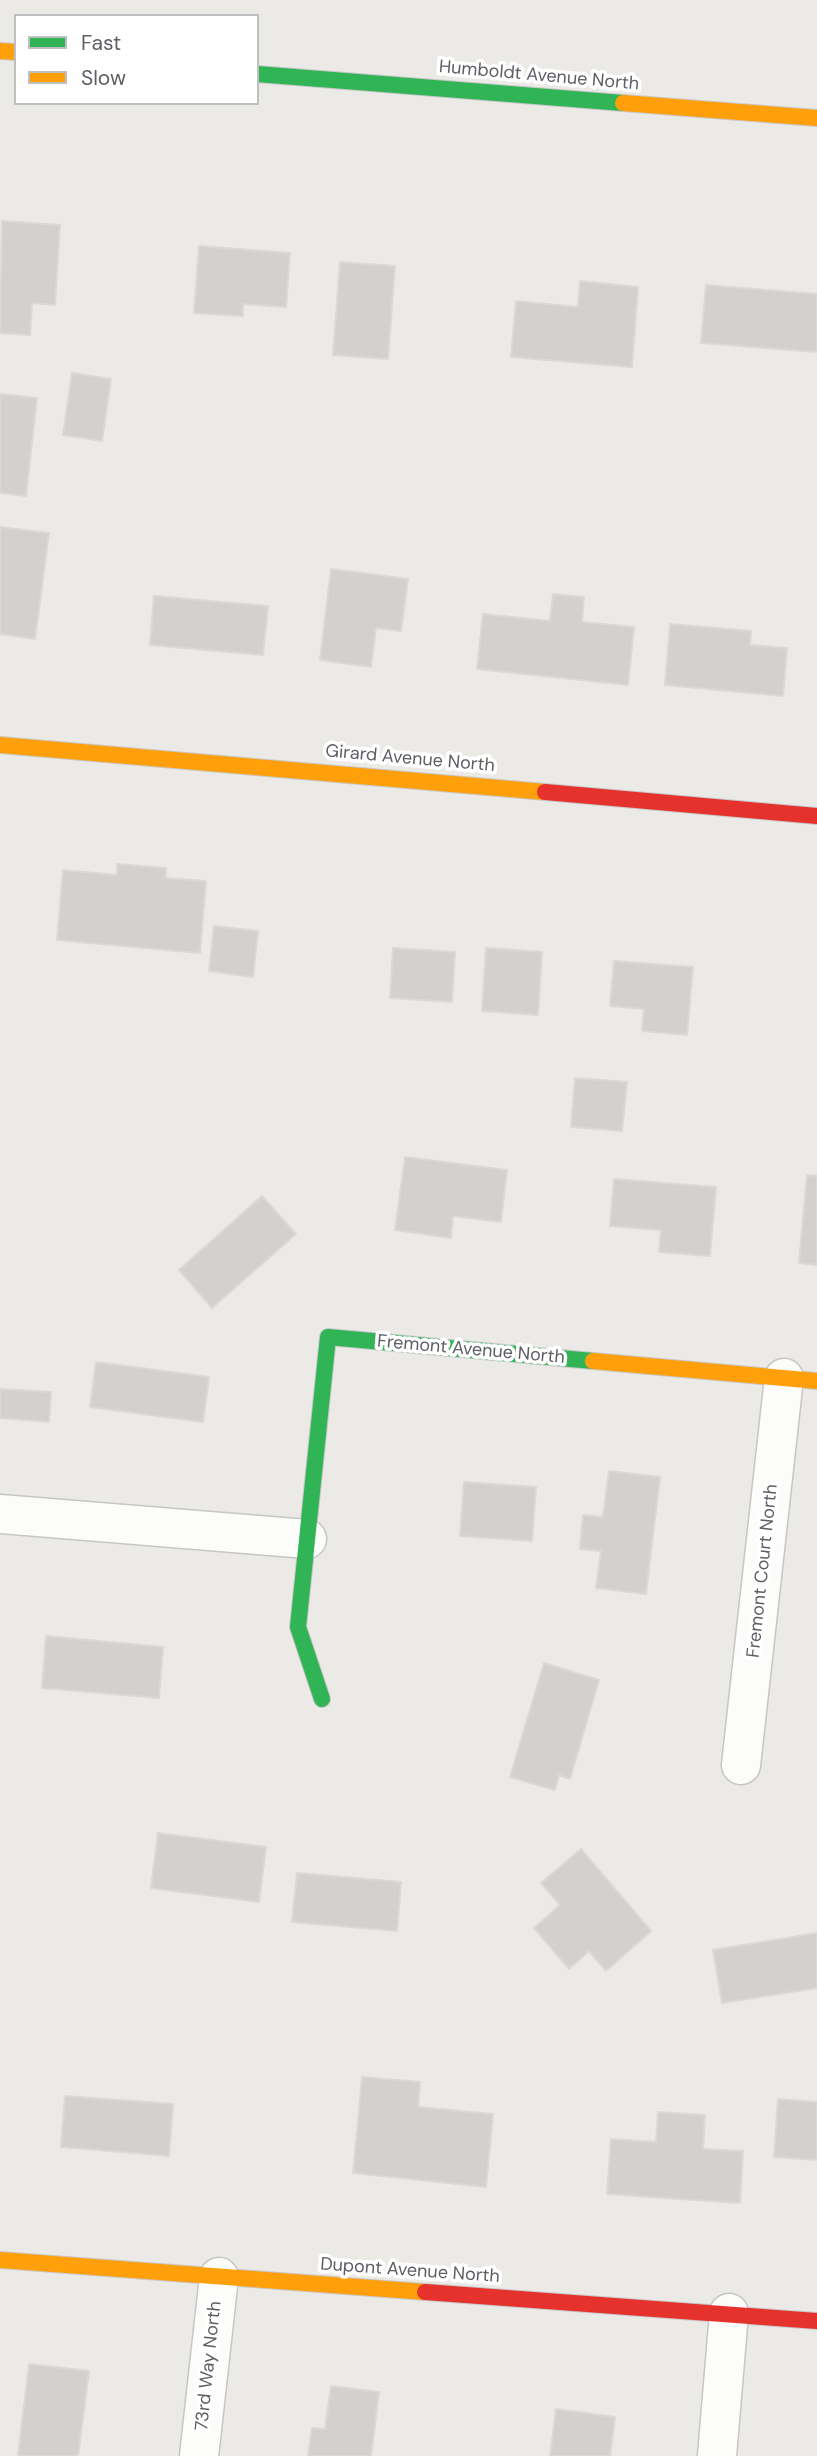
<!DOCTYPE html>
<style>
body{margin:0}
#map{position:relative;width:817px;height:2456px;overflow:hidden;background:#ebeae7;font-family:"DM Sans",sans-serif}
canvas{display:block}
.legend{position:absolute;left:14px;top:14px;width:245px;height:91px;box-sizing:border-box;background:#fff;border:2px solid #bebfc1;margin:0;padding:9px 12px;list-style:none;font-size:21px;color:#5c5f63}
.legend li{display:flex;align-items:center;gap:14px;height:35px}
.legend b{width:35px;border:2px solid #bebfc1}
</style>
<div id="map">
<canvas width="817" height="2456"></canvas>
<ul class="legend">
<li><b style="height:9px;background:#30b455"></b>Fast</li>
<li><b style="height:9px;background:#ff9f0a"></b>Slow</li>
</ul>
</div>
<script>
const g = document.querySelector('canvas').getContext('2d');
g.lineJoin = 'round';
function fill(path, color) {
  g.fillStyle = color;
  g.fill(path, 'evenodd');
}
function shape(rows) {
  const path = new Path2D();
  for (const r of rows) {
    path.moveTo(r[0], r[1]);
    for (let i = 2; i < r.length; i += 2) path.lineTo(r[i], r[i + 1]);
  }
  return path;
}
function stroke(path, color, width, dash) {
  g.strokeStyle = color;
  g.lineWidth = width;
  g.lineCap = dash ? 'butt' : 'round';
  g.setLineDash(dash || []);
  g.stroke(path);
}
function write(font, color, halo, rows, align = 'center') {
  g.font = font + ' "DM Sans",sans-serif';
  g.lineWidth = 7;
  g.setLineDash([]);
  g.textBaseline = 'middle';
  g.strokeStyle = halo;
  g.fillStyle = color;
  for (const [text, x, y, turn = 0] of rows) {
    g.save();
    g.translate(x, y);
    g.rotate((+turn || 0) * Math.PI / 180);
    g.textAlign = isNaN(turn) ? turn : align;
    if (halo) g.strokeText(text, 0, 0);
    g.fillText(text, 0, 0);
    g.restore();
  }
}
const building = shape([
 [2,221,60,225,55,305,32,303,30,335,0,333,2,221],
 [199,246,290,253,286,307,243,304,243,316,194,313,199,246],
 [340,262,395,266,388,359,333,355,340,262],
 [580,281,638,287,632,367,511,357,516,301,578,307,580,281],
 [706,285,817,294,817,352,701,343,706,285],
 [72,373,111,379,102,441,63,435,72,373],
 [0,394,37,398,26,496,0,493,0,394],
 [0,527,49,533,35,639,0,634,0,527],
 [331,569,408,579,401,631,376,628,371,667,320,660,331,569],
 [553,594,584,597,582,622,634,627,628,685,477,669,483,614,550,621,553,594],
 [154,596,268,606,263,655,150,645,154,596],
 [670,624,751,631,750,645,787,648,783,696,665,685,670,624],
 [117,864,166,868,166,878,206,881,200,953,57,940,63,870,117,875,117,864],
 [214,926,258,931,253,977,209,971,214,926],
 [393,948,455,952,452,1002,390,998,393,948],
 [486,948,542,952,538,1015,482,1011,486,948],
 [614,961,693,967,687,1035,642,1031,644,1009,610,1006,614,961],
 [575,1078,627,1082,622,1131,571,1127,575,1078],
 [405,1157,507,1170,501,1222,453,1216,451,1238,395,1230,405,1157],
 [807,1175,817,1176,817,1265,799,1263,807,1175],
 [614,1179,716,1187,710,1256,659,1252,661,1230,610,1226,614,1179],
 [262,1196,296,1234,212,1308,179,1270,262,1196],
 [96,1362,209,1377,203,1422,90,1407,96,1362],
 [0,1389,51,1392,49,1422,0,1418,0,1389],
 [609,1471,660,1477,646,1594,596,1588,601,1551,580,1549,583,1515,603,1517,609,1471],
 [464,1482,536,1487,532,1541,460,1536,464,1482],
 [46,1636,163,1647,159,1698,42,1688,46,1636],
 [544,1663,599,1680,570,1779,559,1775,555,1790,510,1777,544,1663],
 [158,1833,266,1847,259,1902,151,1888,158,1833],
 [581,1849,651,1931,606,1971,589,1951,569,1969,534,1928,560,1905,541,1883,581,1849],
 [297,1873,401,1882,397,1931,292,1922,297,1873],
 [817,1933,817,1988,722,2003,713,1950,817,1933],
 [362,2077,420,2082,418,2107,493,2114,486,2187,353,2173,362,2077],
 [65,2096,173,2104,169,2156,61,2147,65,2096],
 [778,2099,817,2102,817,2160,774,2157,778,2099],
 [658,2112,705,2115,703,2149,743,2151,740,2203,607,2194,611,2139,656,2142,658,2112],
 [29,2364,89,2371,78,2456,18,2456,29,2364],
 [331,2386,379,2392,371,2456,308,2456,312,2428,325,2429,331,2386],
 [556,2409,615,2417,610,2456,550,2456,556,2409]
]);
const street = shape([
 [0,1514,307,1539],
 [741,1765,784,1378],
 [199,2456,219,2277],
 [717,2456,729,2313]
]);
const fast = shape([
 [257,74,623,103],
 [322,1699,298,1627,328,1337,593,1361]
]);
const slow = shape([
 [0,51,16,52],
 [623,103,817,118],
 [0,745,545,792],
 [593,1361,817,1381],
 [0,2260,425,2292]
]);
const jam = shape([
 [545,792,817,816],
 [425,2292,817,2321]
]);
const streetNames = [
 ["Humboldt Avenue North",539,76,5],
 ["Girard Avenue North",410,759,5],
 ["Fremont Avenue North",471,1350,5],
 ["Fremont Court North",763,1571,-84],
 ["Dupont Avenue North",410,2271,4],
 ["73rd Way North",209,2366,-84]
];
fill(building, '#d2d1cf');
stroke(building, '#dad9d6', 2);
stroke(street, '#c6c6c6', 41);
stroke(fast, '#c8c8c8', 18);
stroke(slow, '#c8c8c8', 18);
stroke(jam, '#c8c8c8', 18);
stroke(street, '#fcfcfb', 38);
stroke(fast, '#30b455', 16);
stroke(slow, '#ff9f0a', 16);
stroke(jam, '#e5322d', 16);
write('18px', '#5c5f63', '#fff', streetNames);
</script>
